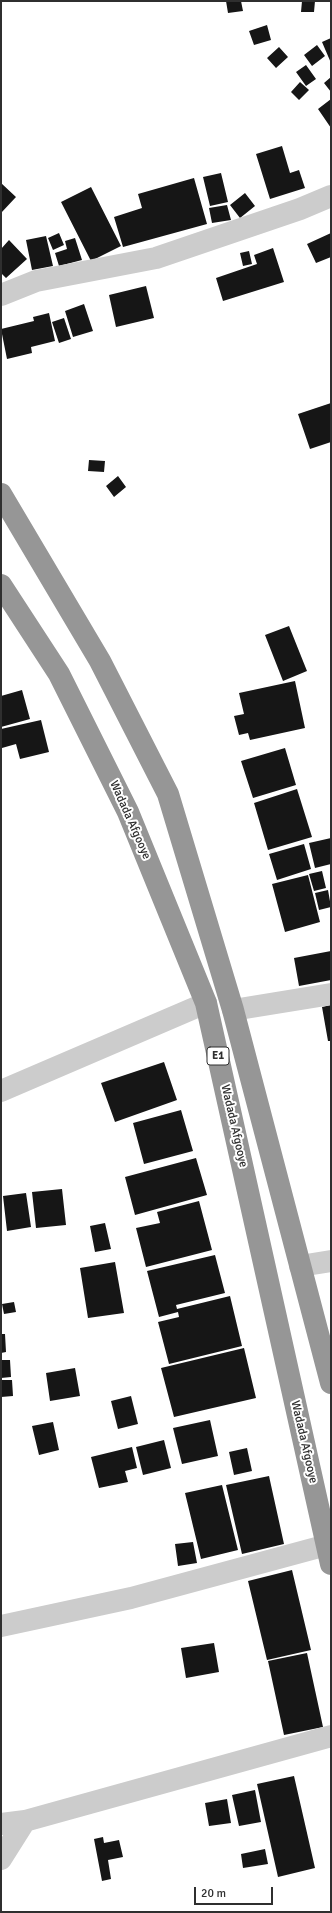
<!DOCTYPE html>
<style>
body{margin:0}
#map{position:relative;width:332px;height:1913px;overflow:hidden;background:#fff;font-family:Signika,sans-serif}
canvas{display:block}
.frame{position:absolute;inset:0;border:2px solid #2f2f2f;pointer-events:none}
.scale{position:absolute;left:194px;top:1887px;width:79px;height:18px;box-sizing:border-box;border:2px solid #2f2f2f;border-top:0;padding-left:5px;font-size:12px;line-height:14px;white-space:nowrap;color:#2f2f2f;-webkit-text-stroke:3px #fff;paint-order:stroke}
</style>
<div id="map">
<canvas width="332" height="1913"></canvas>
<div class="frame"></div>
<div class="scale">20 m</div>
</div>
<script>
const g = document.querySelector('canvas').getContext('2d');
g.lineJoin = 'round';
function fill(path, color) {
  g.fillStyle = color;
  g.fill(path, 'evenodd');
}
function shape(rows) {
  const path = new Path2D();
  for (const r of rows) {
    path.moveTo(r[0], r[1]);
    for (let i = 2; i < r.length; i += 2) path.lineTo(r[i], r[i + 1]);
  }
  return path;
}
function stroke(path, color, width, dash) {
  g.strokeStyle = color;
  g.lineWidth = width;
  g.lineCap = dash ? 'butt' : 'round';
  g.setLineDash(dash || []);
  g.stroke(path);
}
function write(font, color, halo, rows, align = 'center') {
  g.font = font + ' Signika,sans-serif';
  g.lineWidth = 4;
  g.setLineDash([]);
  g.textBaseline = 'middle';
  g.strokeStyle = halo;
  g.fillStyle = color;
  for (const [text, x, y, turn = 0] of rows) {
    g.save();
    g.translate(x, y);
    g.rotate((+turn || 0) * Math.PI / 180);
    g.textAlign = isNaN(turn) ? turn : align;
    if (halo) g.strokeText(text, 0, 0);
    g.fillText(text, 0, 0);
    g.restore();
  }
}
const building = shape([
 [226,1,241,1,243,11,228,13],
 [302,1,315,1,314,12,301,12],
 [267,25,271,40,254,45,249,31],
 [331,38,331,63,322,42],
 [317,45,325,56,312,66,304,55],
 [279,47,288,57,276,68,267,58],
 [306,65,316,79,306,86,296,72],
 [331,77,331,92,324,83],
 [300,82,309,90,299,100,291,92],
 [331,99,331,128,318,109],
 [282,146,290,173,299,170,305,188,270,199,256,154],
 [221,173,228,202,210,206,203,177],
 [194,178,207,224,123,247,114,217,142,208,138,194],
 [1,183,16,197,1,213],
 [91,187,121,246,91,261,61,202],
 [245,193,255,206,240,218,230,205],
 [227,205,231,220,212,223,209,208],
 [59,233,64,245,53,250,48,238],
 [331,233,331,257,316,263,307,244],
 [46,236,53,266,32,270,26,240],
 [75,238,82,260,59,266,55,253,67,249,65,241],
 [9,240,27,259,6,278,1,273,1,249],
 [273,248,284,282,223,301,216,278,257,264,254,255],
 [249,251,252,264,243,266,240,253],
 [146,286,154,318,116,327,109,295],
 [84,304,93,331,73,337,65,311],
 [49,313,55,341,31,347,32,353,7,359,1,329,34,321,33,317],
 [64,318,71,339,59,343,52,322],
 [331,403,331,442,310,449,298,414],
 [89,460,105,461,104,472,88,471],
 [118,476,126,487,114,497,106,486],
 [289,626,307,671,283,681,265,635],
 [295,681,305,728,250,740,248,733,239,735,234,716,244,714,239,693],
 [22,690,30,719,1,727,1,696],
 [41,720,49,752,20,759,16,744,2,748,1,729],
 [285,748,296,785,253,798,241,761],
 [297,789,312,837,268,850,254,803],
 [331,838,331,864,315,868,309,843],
 [304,844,311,869,277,880,269,854],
 [322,871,326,888,314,891,309,874],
 [308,875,320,922,285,932,272,884],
 [328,890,331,907,319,910,315,893],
 [331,951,331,980,299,986,294,958],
 [331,1005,331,1041,328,1041,322,1007],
 [164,1062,177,1100,115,1122,101,1083],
 [181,1110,193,1151,144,1164,133,1123],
 [196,1158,207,1195,135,1215,125,1177],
 [62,1189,66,1225,36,1228,32,1192],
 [26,1193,31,1227,7,1231,3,1196],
 [199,1201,212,1250,146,1267,136,1228,160,1223,157,1212],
 [105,1223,111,1249,95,1252,90,1226],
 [215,1255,225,1293,176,1305,177,1309,230,1296,242,1346,169,1364,158,1322,179,1317,178,1312,159,1317,147,1271],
 [115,1262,124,1313,88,1318,80,1268],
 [14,1302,16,1312,4,1314,2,1304],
 [1,1334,5,1334,6,1352,1,1353],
 [244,1348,256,1398,174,1417,161,1368],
 [1,1360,10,1360,11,1377,1,1378],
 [75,1368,80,1396,50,1401,46,1373],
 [1,1380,12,1380,13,1396,1,1397],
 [131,1396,138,1424,118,1429,111,1401],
 [210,1420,218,1456,182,1464,173,1428],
 [53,1422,59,1450,39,1455,32,1426],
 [164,1440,171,1468,143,1475,136,1447],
 [132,1447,137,1468,125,1471,128,1482,99,1488,91,1457],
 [247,1448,252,1471,234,1475,229,1452],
 [269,1476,284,1544,242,1554,226,1485],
 [222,1485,238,1550,201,1559,185,1493],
 [193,1542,197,1563,178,1566,175,1544],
 [292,1570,311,1650,267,1660,248,1581],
 [214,1643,219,1672,186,1678,181,1648],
 [307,1653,323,1727,284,1735,268,1661],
 [294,1776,315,1868,278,1877,257,1784],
 [255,1790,261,1822,239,1826,232,1795],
 [227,1799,231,1823,209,1826,205,1803],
 [103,1837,104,1843,119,1840,123,1857,108,1860,111,1879,102,1881,94,1839],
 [265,1849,268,1864,243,1868,241,1854]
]);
const street = shape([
 [1,295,36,281,156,258,300,209,331,196],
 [233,1010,331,994],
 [1,1091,206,1003],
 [300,1266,331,1261],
 [1,1626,131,1598,327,1545],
 [1,1824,25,1821,331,1736],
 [1,1859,25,1821]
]);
const highway = shape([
 [1,494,100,661,168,794,233,1010,331,1383],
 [1,585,59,674,128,812,206,1003,331,1564]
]);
const shields = [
 [218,1056,22]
];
const shieldNames = [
 ["E1",218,1056]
];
const streetNames = [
 ["Wadada Afgooye",130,820,66],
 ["Wadada Afgooye",234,1126,77],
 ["Wadada Afgooye",304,1442,77]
];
fill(building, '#161616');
stroke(street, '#ccc', 22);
stroke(highway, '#969696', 22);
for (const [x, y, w] of shields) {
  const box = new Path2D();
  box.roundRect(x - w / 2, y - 9, w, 18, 3);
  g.fillStyle = '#fff';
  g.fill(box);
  stroke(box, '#2f2f2f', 1);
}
write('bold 11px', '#2f2f2f', null, shieldNames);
write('12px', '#2f2f2f', '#fff', streetNames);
</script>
